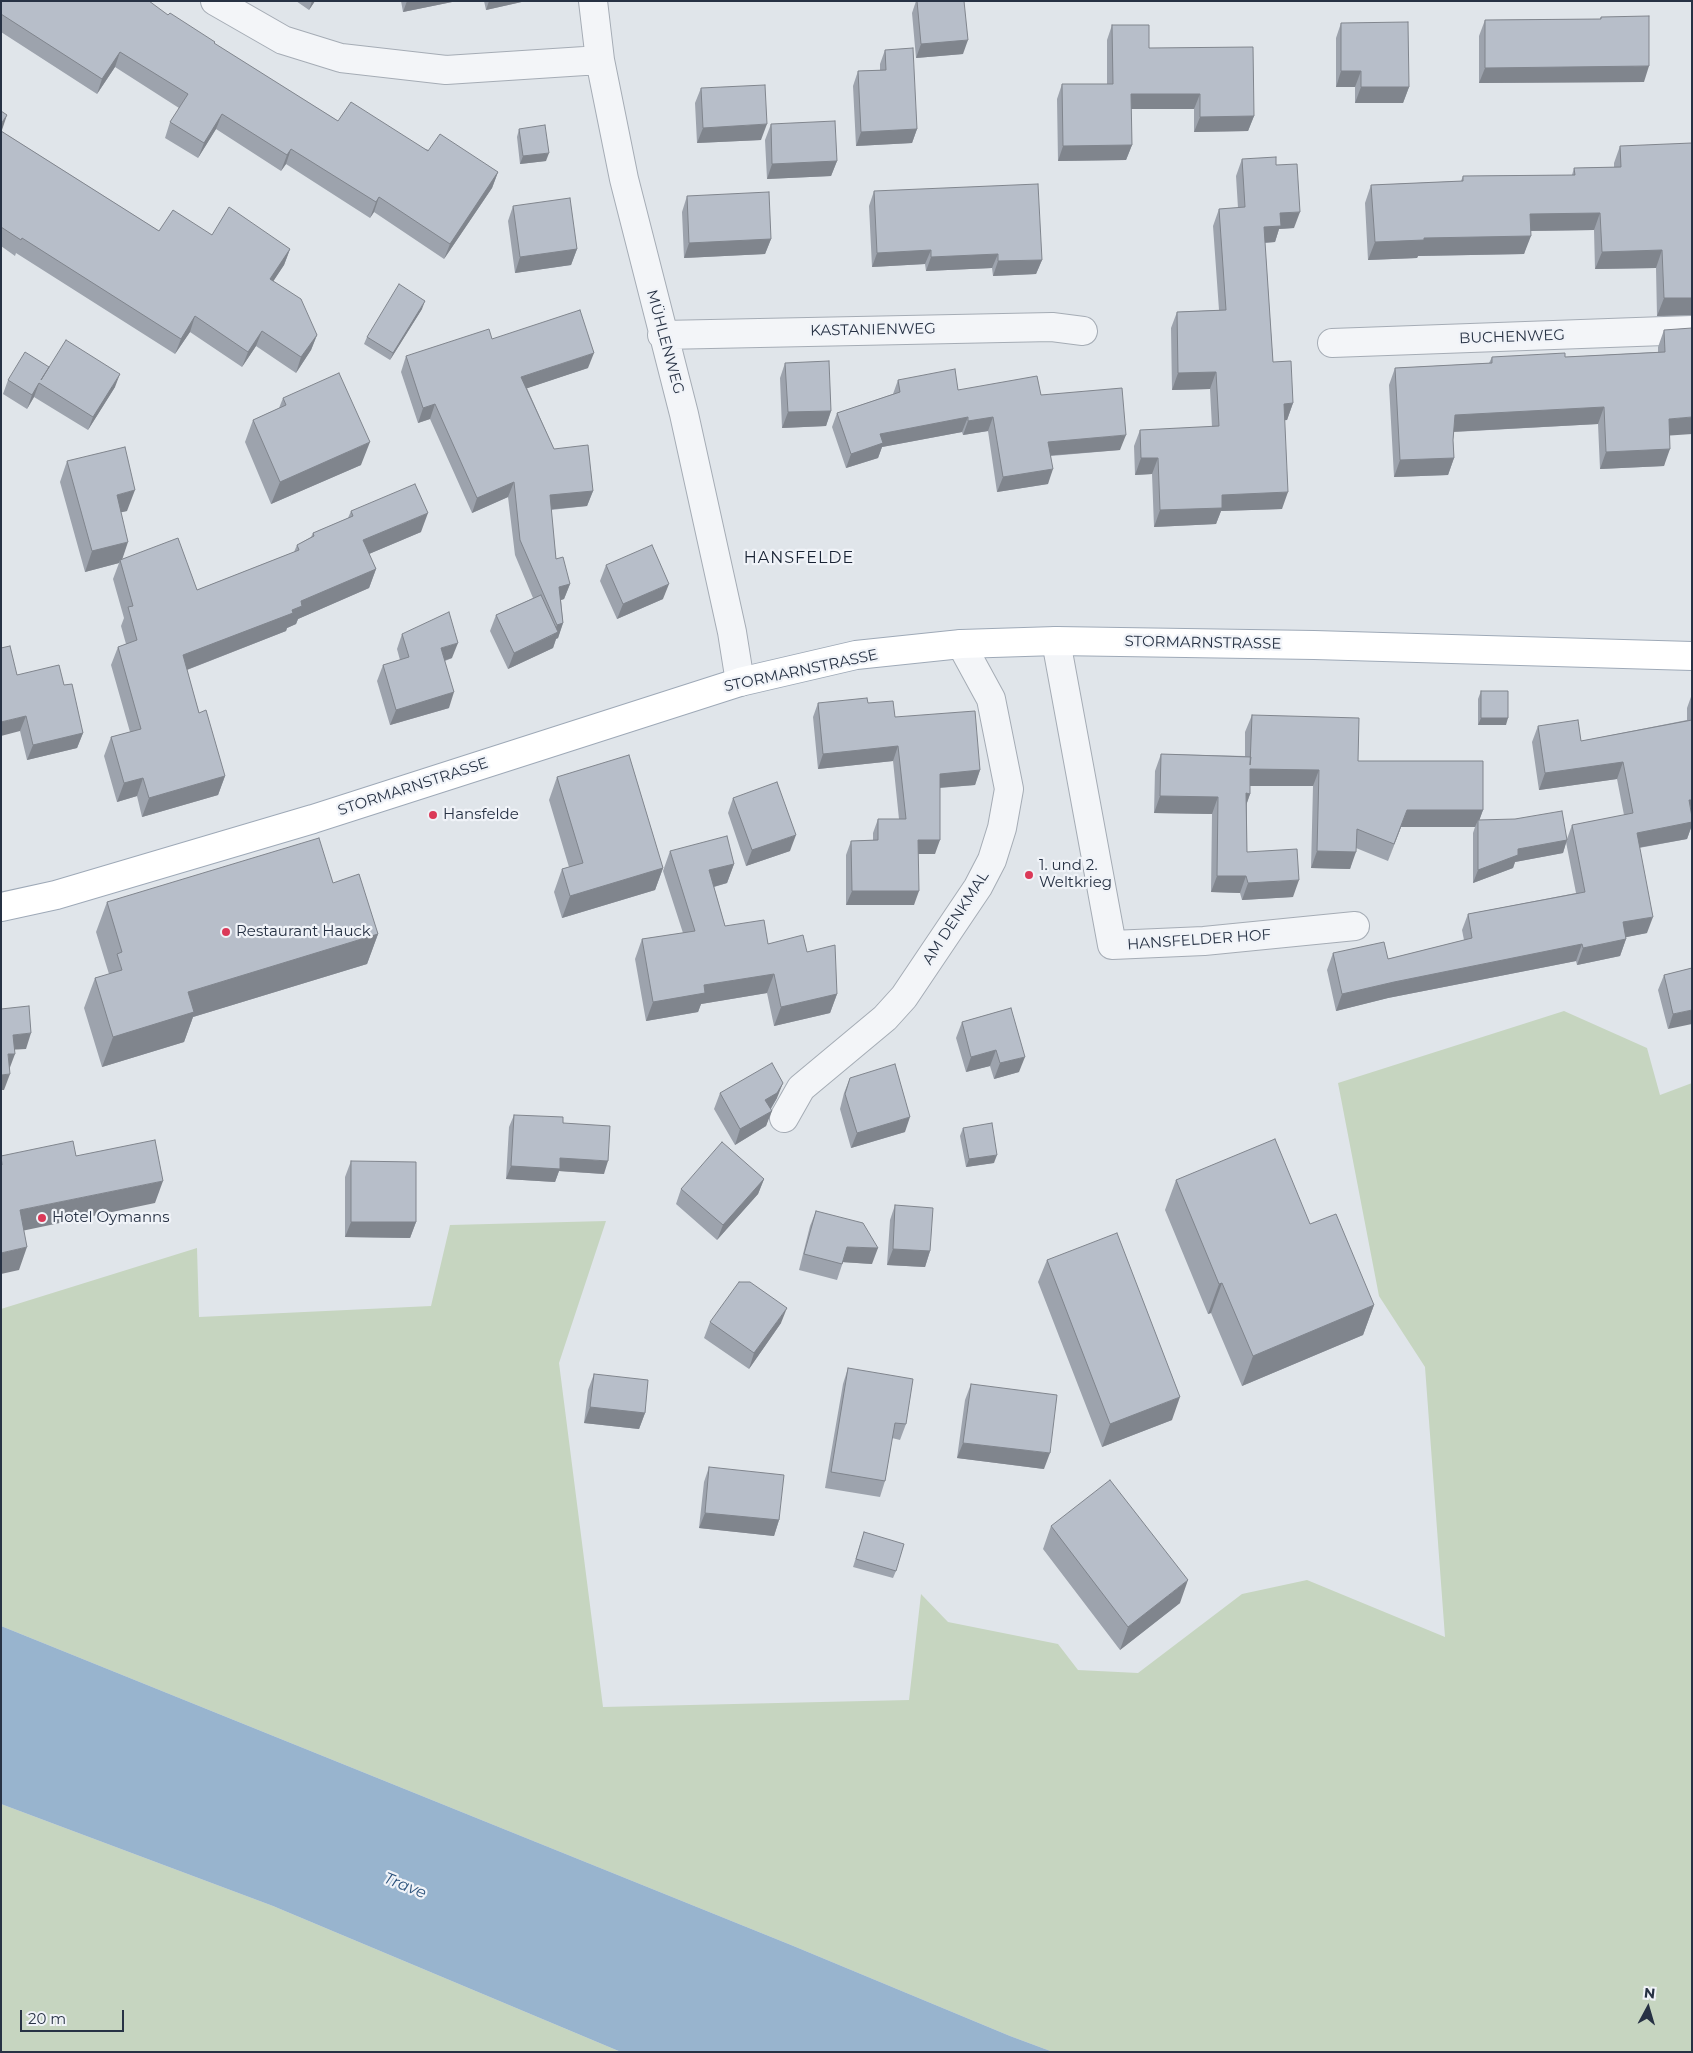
<!DOCTYPE html>
<meta charset="utf-8">
<style>
body{margin:0}
#map{position:relative;width:1693px;height:2053px;overflow:hidden;background:#e0e5ea;font-family:Montserrat,sans-serif}
canvas{display:block}
.frame{position:absolute;inset:0;border:2px solid #273244;pointer-events:none}
.north{position:absolute;left:1623px;top:1983px;width:50px;height:50px;-webkit-text-stroke:4px #f0f3f8;paint-order:stroke;rotate:6deg;font-size:14px;font-weight:700;line-height:20px;text-align:center;color:#273244}
.north::after{content:'';display:block;margin:auto;width:18px;height:22px;background:#273244;clip-path:polygon(50% 0,100% 100%,50% 72%,0 100%)}
.scale{position:absolute;left:20px;top:2010px;width:104px;height:22px;box-sizing:border-box;border:2px solid #273244;border-top:0;padding-left:6px;font-size:15px;line-height:18px;white-space:nowrap;color:#273244;-webkit-text-stroke:4px #f0f3f8;paint-order:stroke}
</style>
<div id="map">
<canvas width="1693" height="2053"></canvas>
<div class="frame"></div>
<div class="north">N</div>
<div class="scale">20 m</div>
</div>
<script>
const g = document.querySelector('canvas').getContext('2d');
g.lineJoin = 'round';
function fill(path, color) {
  g.fillStyle = color;
  g.fill(path, 'evenodd');
}
function shape(rows) {
  const path = new Path2D();
  for (const r of rows) {
    path.moveTo(r[0], r[1]);
    for (let i = 2; i < r.length; i += 2) path.lineTo(r[i], r[i + 1]);
  }
  return path;
}
function stroke(path, color, width, dash) {
  g.strokeStyle = color;
  g.lineWidth = width;
  g.lineCap = dash ? 'butt' : 'round';
  g.setLineDash(dash || []);
  g.stroke(path);
}
function write(font, color, halo, rows, align = 'center') {
  g.font = font + ' Montserrat,sans-serif';
  g.lineWidth = 4.5;
  g.setLineDash([]);
  g.textBaseline = 'middle';
  g.strokeStyle = halo;
  g.fillStyle = color;
  for (const [text, x, y, turn = 0] of rows) {
    g.save();
    g.translate(x, y);
    g.rotate((+turn || 0) * Math.PI / 180);
    g.textAlign = isNaN(turn) ? turn : align;
    if (halo) g.strokeText(text, 0, 0);
    g.fillText(text, 0, 0);
    g.restore();
  }
}
const green = shape([
 [1564,1011,1647,1048,1660,1095,1692,1083,1692,2052,1053,2052,1010,2036,791,1945,1,1626,1,1309,197,1248,199,1317,431,1306,450,1225,606,1221,559,1363,603,1707,909,1700,921,1594,948,1622,1058,1644,1078,1670,1138,1673,1242,1594,1307,1580,1445,1637,1425,1367,1379,1296,1338,1083],
 [1,1804,273,1906,621,2052,1,2052]
]);
const water = shape([
 [1,1626,791,1945,1010,2036,1053,2052,621,2052,273,1906,1,1804]
]);
const street = shape([
 [215,1,283,40,341,58,446,70,600,60],
 [593,1,600,60,624,179,684,414,732,632,740,682],
 [662,335,1052,327,1083,331],
 [1332,343,1692,330],
 [1056,641,1112,945,1204,941,1355,926],
 [784,1118,801,1088,885,1018,904,997,978,887,992,860,1002,828,1009,789,991,699,961,644]
]);
const primary = shape([
 [1,907,56,895,313,819,740,682,856,655,961,644,1056,641,1314,645,1692,656]
]);
const wall = shape([
 [1,1,168,15,338,121,498,172,492,188,444,259,374,212,370,218,286,164,281,171,216,129,198,158,165,138,170,122,179,108,115,67,97,94,1,32],
 [296,1,315,1,309,10],
 [401,1,457,1,403,12],
 [484,1,526,1,486,10],
 [916,1,964,1,963,54,916,58,912,13],
 [1601,17,1644,82,1479,83,1479,36,1485,20,1600,19],
 [1341,23,1409,87,1403,103,1355,103,1355,87,1336,87,1336,38],
 [1112,25,1254,116,1248,131,1194,132,1194,109,1131,109,1132,145,1126,160,1058,161,1057,99,1062,84,1107,84,1107,40],
 [885,50,917,129,912,143,856,146,853,86,858,71,880,70,880,64],
 [701,88,761,140,697,143,695,103],
 [1,111,1,131,159,231,212,235,290,249,284,265,273,281,317,335,311,350,296,373,256,346,242,367,190,332,175,354,16,253,15,256,1,246],
 [771,124,837,161,831,176,767,179,765,140],
 [519,129,546,161,520,164,517,137],
 [1620,146,1692,315,1657,316,1656,268,1595,269,1594,230,1531,231,1524,254,1418,256,1417,258,1368,260,1365,203,1371,185,1461,181,1463,176,1572,175,1574,168,1614,167,1614,163],
 [1242,159,1276,165,1294,228,1279,229,1275,242,1265,243,1273,362,1293,403,1287,420,1284,420,1282,509,1221,511,1216,524,1154,527,1152,474,1135,475,1134,446,1140,430,1212,427,1210,389,1172,390,1171,328,1177,312,1219,310,1213,226,1219,209,1238,208,1236,176],
 [874,191,1042,260,1036,274,993,276,992,268,926,271,925,264,872,267,869,206],
 [687,196,771,239,765,254,684,258,682,212],
 [513,206,577,249,571,265,515,273,508,221],
 [422,309,390,360,364,344,367,337],
 [1664,330,1670,435,1664,466,1600,469,1598,424,1454,432,1453,440,1454,458,1448,475,1394,477,1389,385,1395,368,1489,363,1492,357,1565,357,1658,352,1658,347],
 [406,356,588,368,527,388,554,449,593,491,587,506,551,510,556,559,570,584,564,599,561,600,563,623,558,638,556,639,553,648,508,669,490,631,496,615,533,598,515,555,508,497,472,513,430,419,418,423,401,372],
 [785,363,831,411,826,426,782,428,780,378],
 [49,367,115,387,88,430,34,397,27,409,3,394,8,380],
 [898,380,958,390,1041,395,1120,450,1051,456,1048,484,997,492,988,431,963,435,962,432,882,447,878,458,846,468,832,427,837,413,893,394],
 [283,398,361,465,271,504,245,442,253,420,279,408],
 [67,461,127,511,121,512,122,559,197,590,294,552,297,545,311,537,313,533,348,518,351,511,421,532,369,554,376,569,369,588,298,619,296,624,287,628,286,631,187,670,199,713,225,776,218,795,142,817,137,796,117,802,104,756,111,737,130,732,111,665,118,647,126,644,121,626,124,618,113,579,119,563,85,572,60,482],
 [606,565,663,599,617,619,600,581],
 [402,634,452,658,445,661,449,708,390,725,377,681,383,665,400,660,397,649],
 [17,675,64,685,83,733,77,748,27,760,20,731],
 [1481,691,1506,725,1478,725,1478,699],
 [1692,694,1692,825,1687,839,1639,848,1647,933,1626,937,1626,939,1620,956,1577,965,1576,961,1388,998,1336,1011,1327,970,1333,953,1388,959,1464,940,1462,930,1468,914,1576,893,1566,842,1563,853,1515,862,1513,868,1473,883,1473,833,1475,827,1401,827,1388,861,1356,848,1350,869,1311,868,1313,786,1250,786,1250,794,1247,803,1247,852,1293,897,1242,900,1240,893,1211,892,1212,814,1154,813,1155,771,1161,754,1245,756,1245,732,1252,715,1358,761,1483,810,1479,820,1567,839,1572,825,1624,815,1617,779,1539,790,1532,742,1538,726,1581,741,1687,720,1687,708],
 [818,703,868,703,895,717,980,770,975,785,940,788,935,854,918,854,914,905,846,905,846,855,851,841,873,840,873,833,878,819,899,819,893,761,818,769,813,717],
 [557,777,663,868,655,890,562,918,554,892,562,869,569,867,549,800],
 [733,798,790,851,746,866,728,813],
 [670,851,734,864,727,883,714,887,725,926,768,944,807,952,837,994,830,1013,774,1026,767,993,701,1004,698,1012,646,1021,635,959,642,939,683,933,663,871],
 [333,883,378,934,367,964,193,1017,184,1042,102,1067,84,1008,95,978,109,974,96,932,107,902],
 [1692,968,1668,1029,1658,990,1664,975],
 [1011,1008,1019,1072,994,1079,990,1066,966,1072,956,1038,962,1022],
 [850,1078,905,1132,851,1148,840,1109,844,1093],
 [720,1093,777,1098,771,1109,766,1126,735,1145,714,1109],
 [514,1115,563,1123,604,1174,559,1171,555,1182,506,1179,509,1127],
 [963,1128,994,1163,966,1167,960,1136],
 [351,1161,416,1222,410,1238,345,1237,345,1177],
 [764,1179,758,1194,717,1240,676,1204,681,1189],
 [1176,1180,1374,1305,1363,1335,1242,1386,1211,1313,1208,1314,1165,1210],
 [895,1205,930,1251,925,1267,887,1265,890,1220],
 [816,1211,872,1264,843,1262,837,1280,799,1270,810,1226],
 [1047,1260,1172,1420,1102,1447,1038,1282],
 [710,1322,781,1323,749,1369,704,1338],
 [848,1368,906,1424,900,1440,892,1438,885,1481,880,1497,825,1488,843,1384],
 [594,1374,645,1413,639,1429,584,1423,588,1390],
 [971,1384,1044,1469,957,1458,965,1400],
 [709,1467,779,1520,774,1536,699,1528,704,1482],
 [1051,1526,1180,1603,1120,1650,1043,1549],
 [864,1532,896,1571,893,1578,853,1567]
]);
const shadedWall = shape([
 [312,1,315,1,309,10],
 [407,1,457,1,403,12],
 [489,1,526,1,486,10],
 [968,40,963,54,916,58,921,44],
 [120,52,115,67,97,94,102,79],
 [1649,66,1644,82,1479,83,1485,68],
 [1341,71,1361,71,1355,87,1336,87],
 [1361,87,1409,87,1403,103,1355,103],
 [1131,94,1200,94,1194,109,1126,109],
 [222,114,216,129,198,158,204,143],
 [7,115,2,130,1,131,1,124],
 [1254,116,1248,131,1194,132,1200,117],
 [767,124,761,140,697,143,703,128],
 [917,129,912,143,856,146,861,132],
 [1132,145,1126,160,1058,161,1063,146],
 [291,149,286,164,281,171,287,155],
 [549,153,546,161,520,164,523,156],
 [837,161,831,176,767,179,772,164],
 [498,172,492,188,444,259,450,244],
 [379,197,374,212,370,218,376,202],
 [1300,212,1294,228,1279,229,1275,242,1258,243,1264,227,1280,213],
 [1600,213,1594,230,1524,231,1530,214],
 [1531,236,1524,254,1418,256,1417,258,1368,260,1375,242,1424,238],
 [771,239,765,254,684,258,689,243],
 [290,249,284,265,265,294,270,279],
 [577,249,571,265,515,273,520,257],
 [931,250,925,264,872,267,877,253],
 [1662,250,1656,268,1595,269,1602,252],
 [998,254,992,268,926,271,931,257],
 [1042,260,1036,274,993,276,998,261],
 [1664,298,1692,298,1692,315,1657,316],
 [425,301,422,309,390,360,393,353],
 [195,316,190,332,175,354,181,339],
 [262,331,256,346,242,367,248,352],
 [317,335,311,350,296,373,301,357],
 [594,353,588,368,516,392,521,377],
 [1216,372,1210,389,1172,390,1178,373],
 [120,374,115,387,88,430,93,417],
 [39,383,34,397,27,409,32,395],
 [1293,403,1287,420,1278,421,1284,404],
 [435,404,430,419,418,423,423,408],
 [1604,407,1598,424,1449,432,1455,415],
 [831,411,826,426,782,428,788,412],
 [968,417,962,432,882,447,878,458,846,468,851,454,880,434],
 [993,417,988,431,963,435,968,421],
 [1692,417,1692,434,1663,436,1669,419],
 [1126,435,1120,450,1043,456,1048,442],
 [370,442,361,465,271,504,280,482],
 [1670,449,1664,466,1600,469,1606,452],
 [1141,458,1158,458,1152,474,1135,475],
 [1454,458,1448,475,1394,477,1400,460],
 [1053,469,1048,484,997,492,1003,477],
 [514,482,508,497,472,513,477,498],
 [135,490,127,511,109,515,117,495],
 [593,491,587,506,544,510,550,495],
 [1288,492,1282,509,1221,511,1216,524,1154,527,1160,510,1222,495],
 [428,513,421,532,357,559,363,540],
 [128,542,121,563,120,560,119,563,85,572,92,551],
 [376,569,369,588,298,619,296,624,287,628,286,631,176,674,183,655,292,610,301,601],
 [570,584,564,599,554,602,559,587],
 [669,584,663,599,617,619,623,604],
 [563,623,558,638,556,639,553,648,508,669,514,653,553,635,557,625],
 [458,643,452,658,436,663,441,648],
 [454,692,449,708,390,725,396,710],
 [26,716,20,731,1,736,1,722],
 [1481,718,1508,718,1506,725,1478,725],
 [83,733,77,748,27,760,33,745],
 [898,746,893,761,818,769,823,754],
 [1623,762,1617,779,1539,790,1545,773],
 [1250,769,1319,770,1313,786,1244,786],
 [980,770,975,785,935,788,940,774],
 [225,776,218,795,142,817,149,798],
 [143,778,137,796,117,802,124,783],
 [1246,793,1250,794,1244,811],
 [1160,796,1218,797,1212,814,1154,813],
 [1689,800,1692,800,1692,815],
 [1407,810,1483,810,1478,824,1478,820,1475,827,1401,827,1388,861],
 [1692,822,1692,825,1687,839,1631,849,1637,833],
 [796,835,790,851,746,866,752,850],
 [918,840,940,840,935,854,913,854],
 [1567,840,1563,853,1515,862,1513,868,1473,883,1478,870,1518,849],
 [1317,851,1356,852,1350,869,1311,868],
 [734,864,727,883,702,890,709,870],
 [663,868,655,890,562,918,570,896],
 [1217,876,1246,876,1240,893,1211,892],
 [1299,880,1293,897,1242,900,1248,883],
 [852,891,919,891,914,905,846,905],
 [1653,917,1647,933,1617,939,1623,922],
 [378,934,367,964,193,1017,184,1042,102,1067,113,1037,188,992],
 [1626,939,1620,956,1577,965,1583,948],
 [1582,944,1576,961,1388,998,1336,1011,1342,994,1394,982],
 [774,974,767,993,701,1004,698,1012,646,1021,653,1002,704,985],
 [837,994,830,1013,774,1026,781,1007],
 [1692,1010,1692,1024,1668,1029,1673,1014],
 [31,1033,26,1049,7,1050,13,1035],
 [996,1050,990,1066,966,1072,971,1057],
 [8,1054,15,1054,9,1070],
 [1025,1057,1019,1072,994,1079,1000,1063],
 [10,1074,4,1090,1,1090,1,1075],
 [783,1083,777,1098,771,1108,759,1115,765,1100],
 [772,1111,766,1126,735,1145,740,1129],
 [910,1117,905,1132,851,1148,857,1133],
 [997,1155,994,1163,966,1167,969,1159],
 [560,1158,608,1161,604,1174,559,1171,555,1182,506,1179,511,1166],
 [764,1179,758,1194,717,1240,723,1225],
 [163,1181,155,1203,12,1233,20,1210],
 [351,1222,416,1222,410,1238,345,1237],
 [27,1247,19,1270,1,1274,1,1253],
 [847,1247,878,1248,872,1264,841,1262],
 [893,1249,930,1251,925,1267,887,1265],
 [1222,1283,1211,1313,1208,1314,1219,1284],
 [1374,1305,1363,1335,1242,1386,1253,1356],
 [787,1308,781,1323,749,1369,754,1353],
 [1180,1397,1172,1420,1102,1447,1110,1424],
 [590,1407,645,1413,639,1429,584,1423],
 [963,1443,1050,1453,1044,1469,957,1458],
 [705,1513,779,1520,774,1536,699,1528],
 [1188,1580,1180,1603,1120,1650,1128,1627]
]);
const building = shape([
 [1,1,149,1,168,15,170,13,215,42,214,43,338,121,351,102,428,151,440,134,498,172,450,244,379,197,376,202,291,149,287,155,222,114,204,143,170,122,188,94,120,52,102,79,1,14,1,1],
 [917,1,964,1,968,40,921,44,917,1],
 [1649,16,1649,66,1485,68,1485,20,1601,19,1601,17,1649,16],
 [1408,22,1409,87,1361,87,1361,71,1341,71,1341,23,1408,22],
 [1112,25,1149,25,1149,48,1253,47,1254,116,1200,117,1200,94,1131,94,1132,145,1063,146,1062,84,1113,84,1112,25],
 [913,48,917,129,861,132,858,71,886,70,885,50,913,48],
 [765,85,767,124,703,128,701,88,765,85],
 [1,111,7,115,1,124,1,111],
 [835,121,837,161,772,164,771,124,835,121],
 [545,125,549,153,523,156,519,129,545,125],
 [1,131,159,231,173,210,212,235,229,207,290,249,270,279,301,299,317,335,301,357,262,331,248,352,195,316,181,339,22,238,21,240,1,227,1,131],
 [1692,143,1692,298,1664,298,1662,250,1602,252,1600,213,1530,214,1531,236,1424,238,1424,240,1375,242,1371,185,1463,181,1463,176,1575,175,1574,168,1621,167,1620,146,1692,143],
 [1276,157,1276,165,1297,164,1300,212,1280,213,1281,226,1264,227,1273,362,1291,361,1293,403,1284,404,1288,492,1222,495,1222,508,1160,510,1158,458,1141,458,1140,430,1219,426,1216,372,1178,373,1177,312,1226,310,1219,209,1245,207,1242,159,1276,157],
 [1038,184,1042,260,998,261,998,254,931,257,931,250,877,253,874,191,1038,184],
 [769,192,771,239,689,243,687,196,769,192],
 [570,198,577,249,520,257,513,206,570,198],
 [399,284,425,301,393,353,367,337,399,284],
 [580,310,594,353,521,377,554,449,588,445,593,491,550,495,556,559,563,557,570,584,559,587,563,623,557,625,520,540,514,482,477,498,435,404,423,408,406,356,489,329,492,339,580,310],
 [1692,328,1692,417,1669,419,1670,449,1606,452,1604,407,1455,415,1453,440,1454,458,1400,460,1395,368,1492,363,1492,357,1565,353,1565,357,1665,352,1664,330,1692,328],
 [66,340,120,374,93,417,39,383,32,395,8,380,25,352,49,367,41,380,66,340],
 [829,361,831,411,788,412,785,363,829,361],
 [955,369,958,390,1037,376,1041,395,1122,388,1126,435,1048,442,1053,469,1003,477,993,417,968,421,968,417,880,434,883,443,851,454,837,413,900,392,898,380,955,369],
 [339,373,370,442,280,482,253,420,286,405,283,398,339,373],
 [125,447,135,490,117,495,128,542,92,551,67,461,125,447],
 [415,484,428,513,363,540,376,569,301,601,302,606,292,610,293,613,183,655,199,713,206,710,225,776,149,798,143,778,124,783,111,737,141,729,118,647,137,640,128,607,133,606,120,560,178,538,197,590,299,550,297,545,314,536,313,533,353,516,351,511,415,484],
 [652,545,669,584,623,604,606,565,652,545],
 [541,595,558,632,514,653,496,615,541,595],
 [449,612,458,643,441,648,454,692,396,710,383,665,409,657,402,634,449,612],
 [10,646,17,675,59,665,64,685,72,684,83,733,33,745,26,716,1,722,1,648,10,646],
 [1481,691,1508,691,1508,718,1481,718,1481,691],
 [867,698,868,703,893,701,895,717,975,711,980,770,940,774,940,840,918,840,919,891,852,891,851,841,878,840,878,819,906,819,898,746,823,754,818,703,867,698],
 [1252,715,1359,718,1358,761,1483,761,1483,810,1407,810,1394,844,1357,829,1356,852,1317,851,1319,770,1250,769,1250,794,1246,793,1247,852,1297,849,1299,880,1248,883,1246,876,1217,876,1218,797,1160,796,1161,754,1251,757,1250,765,1252,715],
 [1578,720,1581,741,1692,720,1692,800,1689,800,1692,817,1692,822,1637,833,1653,917,1623,922,1626,939,1583,948,1582,944,1394,982,1342,994,1333,953,1384,942,1388,959,1472,938,1468,914,1585,892,1572,825,1633,813,1623,762,1545,773,1538,726,1578,720],
 [629,755,663,868,570,896,562,869,583,863,557,777,629,755],
 [777,782,796,835,752,850,733,798,777,782],
 [1562,811,1567,840,1518,849,1518,855,1478,870,1478,820,1515,819,1562,811],
 [727,836,734,864,709,870,725,926,764,920,768,944,803,935,807,952,835,945,837,994,781,1007,774,974,704,985,705,993,653,1002,642,939,695,931,670,851,727,836],
 [319,838,333,883,359,874,378,934,188,992,194,1012,113,1037,95,978,122,970,117,954,122,952,107,902,319,838],
 [1692,968,1692,1010,1673,1014,1664,975,1692,968],
 [29,1006,31,1033,13,1035,15,1054,8,1054,10,1074,1,1075,1,1009,29,1006],
 [1011,1008,1025,1057,1000,1063,996,1050,971,1057,962,1022,1011,1008],
 [772,1063,783,1083,777,1093,765,1100,772,1111,740,1129,720,1093,772,1063],
 [895,1064,910,1117,857,1133,845,1094,850,1078,895,1064],
 [514,1115,563,1117,563,1123,610,1126,608,1161,560,1158,560,1169,511,1166,514,1115],
 [992,1123,997,1155,969,1159,963,1128,992,1123],
 [1275,1139,1310,1224,1336,1214,1374,1305,1253,1356,1222,1283,1219,1284,1176,1180,1275,1139],
 [155,1140,163,1181,20,1210,27,1247,1,1253,1,1166,2,1165,1,1156,73,1141,76,1156,155,1140],
 [722,1142,764,1179,723,1225,681,1189,722,1142],
 [351,1161,416,1162,416,1222,351,1222,351,1161],
 [895,1205,933,1208,930,1251,893,1249,895,1205],
 [816,1211,863,1223,878,1248,847,1247,842,1264,804,1254,816,1211],
 [1117,1233,1180,1397,1110,1424,1047,1260,1117,1233],
 [739,1282,750,1282,787,1308,754,1353,710,1322,739,1282],
 [848,1368,913,1379,906,1424,895,1423,885,1481,831,1472,848,1368],
 [594,1374,648,1380,645,1413,590,1407,594,1374],
 [971,1384,1057,1395,1050,1453,963,1443,971,1384],
 [709,1467,784,1475,779,1520,705,1513,709,1467],
 [1110,1480,1188,1580,1128,1627,1051,1526,1110,1480],
 [864,1532,904,1544,896,1571,856,1559,864,1532]
]);
const markers = [
 [433,815,5,"#db3958"],
 [1029,875,5,"#db3958"],
 [226,932,5,"#db3958"],
 [42,1218,5,"#db3958"]
];
const streetNames = [
 ["KASTANIENWEG",873,330,-1],
 ["BUCHENWEG",1512,337,-2],
 ["MÜHLENWEG",665,342,75],
 ["STORMARNSTRASSE",1203,643,1],
 ["STORMARNSTRASSE",801,671,-12],
 ["STORMARNSTRASSE",413,787,-18],
 ["AM DENKMAL",956,918,-57],
 ["HANSFELDER HOF",1199,940,-4]
];
const poiNames = [
 ["Hansfelde",443,815],
 ["1. und 2.",1039,866],
 ["Weltkrieg",1039,883],
 ["Restaurant Hauck",236,932],
 ["Hotel Oymanns",52,1218]
];
const neighbourhoodNames = [
 ["HANSFELDE",799,558]
];
const waterNames = [
 ["Trave",405,1886,22]
];
fill(green, '#c6d5c0');
fill(water, '#98b4ce');
stroke(street, '#a5acb5', 30);
stroke(primary, '#9ea9b7', 30);
stroke(street, '#f3f5f8', 28);
stroke(primary, '#fff', 28);
fill(wall, '#9da3ad');
fill(shadedWall, '#80858d');
fill(building, '#b7bec9');
stroke(building, '#80858d', 1);
for (const [x, y, r, color] of markers) {
  const dot = new Path2D();
  dot.arc(x, y, r, 0, 2 * Math.PI);
  g.fillStyle = color;
  g.fill(dot);
  stroke(dot, '#f0f3f8', 2);
}
write('15px', '#273244', '#f0f3f8', streetNames);
write('15px', '#273244', '#f0f3f8', poiNames, 'left');
g.letterSpacing = '1px';
write('16px', '#192334', '#f0f3f8', neighbourhoodNames);
g.letterSpacing = '0px';
write('italic 16px', '#2d537c', '#f0f3f8', waterNames);
</script>
